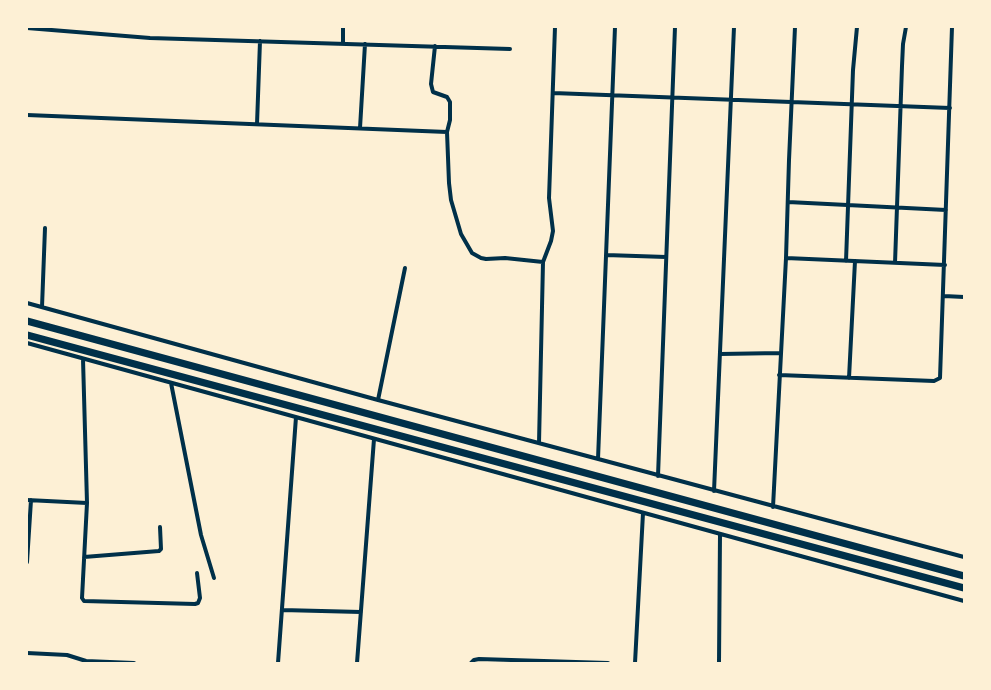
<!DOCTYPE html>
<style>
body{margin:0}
#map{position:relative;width:991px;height:690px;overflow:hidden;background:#fdf0d5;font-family:Lora,serif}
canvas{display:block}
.frame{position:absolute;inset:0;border:28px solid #fdf0d5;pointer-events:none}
</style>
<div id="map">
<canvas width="991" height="690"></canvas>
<div class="frame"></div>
</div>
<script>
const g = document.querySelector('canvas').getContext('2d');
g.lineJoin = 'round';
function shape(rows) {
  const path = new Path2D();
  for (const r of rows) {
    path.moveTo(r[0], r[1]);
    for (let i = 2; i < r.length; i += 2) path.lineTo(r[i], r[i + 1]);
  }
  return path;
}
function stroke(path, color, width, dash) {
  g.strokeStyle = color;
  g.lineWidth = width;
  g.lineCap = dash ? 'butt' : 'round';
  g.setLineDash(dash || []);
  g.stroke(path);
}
const minor = shape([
 [27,28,150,38,510,49],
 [343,44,343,27],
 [435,46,431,84,433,92,447,97,450,102,450,120,447,132,449,183,451,200,461,234,472,253,481,258,486,259,505,258,543,262],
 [553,93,950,108],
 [27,115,447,132],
 [257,124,260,41],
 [360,128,365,44],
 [788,202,946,210],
 [606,255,666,257],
 [786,258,945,265],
 [846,261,853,70,857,27],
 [895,263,902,66,903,44,906,27],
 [944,296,964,297],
 [27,303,378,400,964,557],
 [42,307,45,228],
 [27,343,964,601],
 [720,354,780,353],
 [83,359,87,503,82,598,84,601,195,604,198,603,200,598,197,573],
 [779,375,934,381,940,378,952,27],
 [849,378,855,261],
 [171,383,201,535,214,578],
 [378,400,405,268],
 [539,443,543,262,551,241,553,231,549,198,555,27],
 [598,459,615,27],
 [658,476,675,27],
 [714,491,734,27],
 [27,500,87,503],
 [773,507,786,258,789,160,795,27],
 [84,557,159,551,161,549,160,527],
 [27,562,31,500],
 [282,610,361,612],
 [27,653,67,655,86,661,134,663],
 [278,663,296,417],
 [357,663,374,439],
 [471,663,474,660,479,659,608,663],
 [635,663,643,513],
 [719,663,720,534]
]);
const trunk = shape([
 [27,321,964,576],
 [27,335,964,588]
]);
stroke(minor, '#003049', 4);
stroke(trunk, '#003049', 7);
</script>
